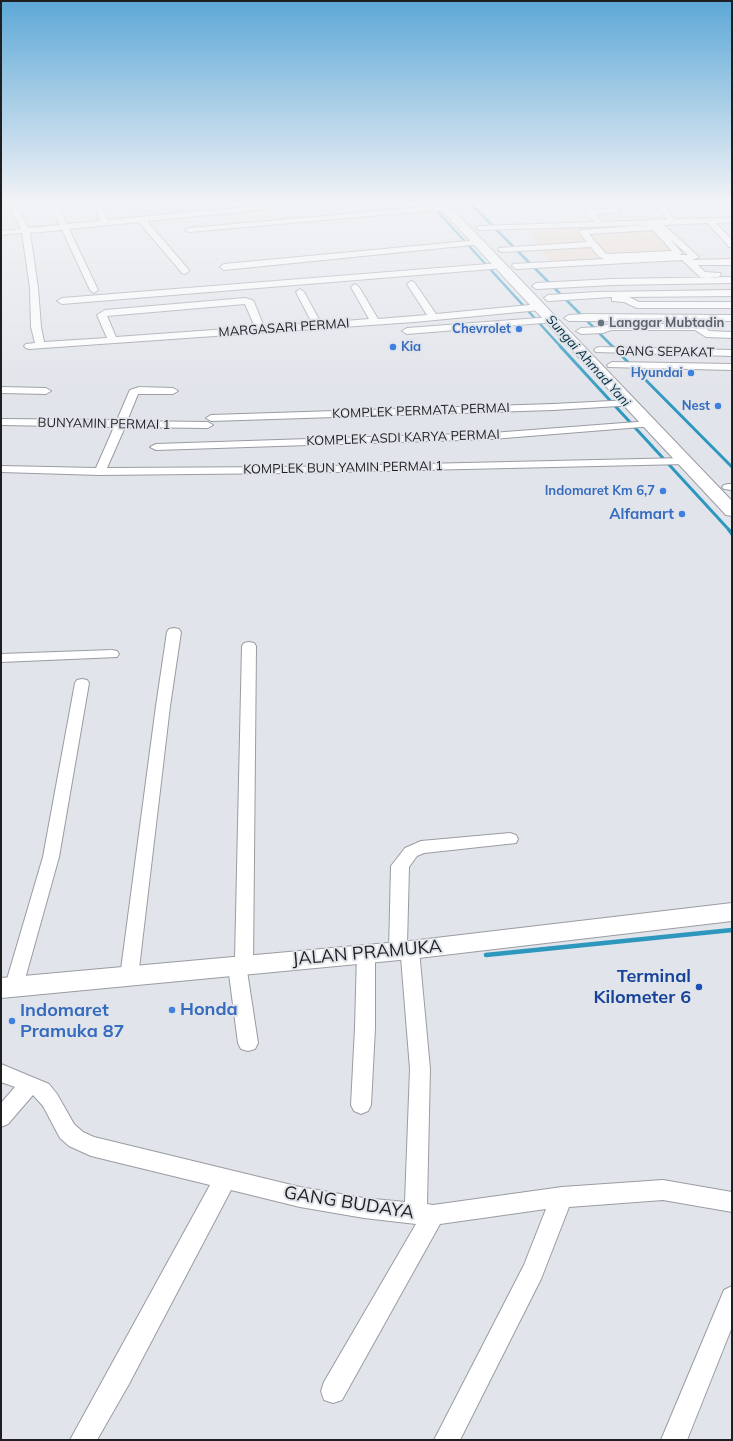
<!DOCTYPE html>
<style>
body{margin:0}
#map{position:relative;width:733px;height:1441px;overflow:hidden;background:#e1e4ea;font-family:Mulish,sans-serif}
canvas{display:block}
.frame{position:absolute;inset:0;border:2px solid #1e1f21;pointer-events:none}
</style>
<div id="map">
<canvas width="733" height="1441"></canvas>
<div class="frame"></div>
</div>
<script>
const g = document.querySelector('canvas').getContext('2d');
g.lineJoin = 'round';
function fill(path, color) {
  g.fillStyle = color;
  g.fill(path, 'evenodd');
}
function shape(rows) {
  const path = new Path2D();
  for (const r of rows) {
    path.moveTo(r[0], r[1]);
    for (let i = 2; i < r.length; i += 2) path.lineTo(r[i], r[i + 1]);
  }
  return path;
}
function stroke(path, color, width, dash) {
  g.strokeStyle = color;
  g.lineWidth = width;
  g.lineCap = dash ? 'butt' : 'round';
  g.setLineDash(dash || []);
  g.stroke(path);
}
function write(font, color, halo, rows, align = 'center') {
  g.font = font + ' Mulish,sans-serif';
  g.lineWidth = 4;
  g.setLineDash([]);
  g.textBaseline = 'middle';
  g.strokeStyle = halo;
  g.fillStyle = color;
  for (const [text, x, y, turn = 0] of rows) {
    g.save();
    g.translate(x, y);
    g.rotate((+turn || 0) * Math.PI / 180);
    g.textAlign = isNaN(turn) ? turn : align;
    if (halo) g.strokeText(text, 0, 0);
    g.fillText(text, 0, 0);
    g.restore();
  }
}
const commercial = shape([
 [655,224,685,256,551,263,527,231]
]);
const built = shape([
 [121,202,197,202,203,212,132,219]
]);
const streamFar3 = shape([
 [429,202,561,347],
 [469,202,613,347],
 [260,206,299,202]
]);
const streamFar2 = shape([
 [560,346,730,531],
 [612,346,732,467]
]);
const streamFar1 = shape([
 [729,530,732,534]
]);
const stream = shape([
 [486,955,732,930]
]);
const minor = shape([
 [7,202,15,202,28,228,60,225,49,202,57,202,67,224,100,221,93,202,101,202,108,220,301,202,326,202,322,204,147,221,188,269,189,271,185,274,182,273,139,222,69,229,98,290,94,293,90,290,62,230,30,233,38,288,41,327,44,342,107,338,97,315,105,310,245,298,252,300,254,302,264,327,312,323,296,292,300,289,304,292,321,323,369,319,351,287,355,284,359,287,378,319,427,315,407,284,411,281,414,282,436,314,540,304,545,307,540,310,414,322,29,349,26,348,24,346,26,344,35,343,31,327,30,288,22,233,1,235,1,231,21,229,7,202],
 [245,304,255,327,116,337,107,316,245,304],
 [451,202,462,202,458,204,451,202],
 [604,202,612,202,621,211,617,213,596,214,602,222,652,220,655,219,667,220,652,202,687,202,683,204,662,204,675,219,732,218,732,222,716,223,732,240,732,247,729,247,708,223,664,225,699,257,692,260,732,259,732,265,698,265,705,272,720,273,721,275,717,278,700,277,682,260,516,269,512,266,513,264,605,259,599,257,591,247,502,252,498,250,499,248,587,242,579,232,580,230,650,225,480,230,476,228,480,226,594,222,586,212,590,210,611,209,604,202],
 [653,230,672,251,608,254,605,253,589,234,653,230],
 [669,238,688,255,679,255,682,253,669,238],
 [446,205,450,207,449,209,189,232,185,230,189,228,446,205],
 [479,240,482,240,482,244,224,270,220,267,224,264,479,240],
 [501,263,504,264,505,266,504,268,62,304,57,301,62,298,501,263],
 [732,277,732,283,613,285,536,289,532,286,536,283,613,279,732,277],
 [732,290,732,296,629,297,639,302,732,302,732,308,637,308,624,302,612,301,612,297,548,301,544,298,548,295,597,292,732,290],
 [585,314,732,315,732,321,569,321,564,318,569,315,585,314],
 [552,317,557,320,555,322,407,334,402,331,407,328,552,317],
 [609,324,696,324,705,327,709,331,732,332,732,338,706,337,695,330,611,330,603,333,581,334,576,331,581,328,601,327,609,324],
 [599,347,732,350,732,356,596,352,594,350,596,348,599,347],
 [612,362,732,364,732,370,608,367,607,365,612,362],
 [1,387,46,388,51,391,46,394,1,393,1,387],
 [139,387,173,388,178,391,173,394,138,394,127,421,208,422,213,425,208,428,125,427,107,468,289,467,685,458,689,459,691,461,689,463,685,464,289,473,100,475,1,472,1,466,96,468,114,427,1,425,1,419,117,420,129,392,130,390,139,387],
 [631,400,636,403,635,405,553,410,211,421,206,418,211,415,553,404,631,400],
 [650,421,654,422,655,424,654,426,492,439,156,450,150,447,156,444,492,433,650,421],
 [728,484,732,484,732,490,724,489,722,487,724,485,728,484],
 [174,628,179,629,181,632,170,706,138,977,136,982,129,984,122,982,120,977,156,706,167,632,169,629,174,628],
 [249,642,254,643,256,646,253,965,251,970,247,971,258,1043,255,1049,248,1051,241,1049,238,1043,228,966,230,961,235,959,242,646,244,643,249,642],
 [112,650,117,651,119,654,117,657,1,662,1,654,112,650],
 [82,679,87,680,89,683,59,857,23,986,21,991,14,994,7,991,5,986,43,857,75,683,77,680,82,679],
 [510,833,516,835,518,839,516,843,424,853,417,856,409,867,407,944,410,943,416,945,419,950,430,1069,427,1204,433,1205,562,1187,663,1180,732,1192,732,1212,663,1200,569,1207,541,1279,460,1440,434,1440,524,1265,546,1209,440,1224,342,1400,333,1403,324,1400,321,1391,324,1382,416,1224,364,1218,300,1207,231,1190,129,1384,97,1440,70,1440,210,1185,91,1156,69,1146,60,1138,43,1106,33,1095,8,1124,1,1127,1,1103,15,1087,1,1082,1,1064,49,1084,57,1094,74,1124,83,1132,94,1137,300,1187,364,1198,405,1202,410,1069,401,957,398,958,392,956,389,951,391,866,405,848,421,841,510,833],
 [366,946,372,948,375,953,375,1028,371,1105,368,1111,361,1114,354,1111,351,1105,355,1028,357,953,360,948,366,946],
 [732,1286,732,1327,687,1440,661,1440,724,1290,732,1286]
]);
const major = shape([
 [732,903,732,921,410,959,1,998,1,978,410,941,732,903]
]);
const highway = shape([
 [434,202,446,202,732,501,732,516,726,515,434,202]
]);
const markers = [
 [601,323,4,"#6b7280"],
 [519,329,4,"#3f7fe0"],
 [393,347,4,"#3f7fe0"],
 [691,373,4,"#3f7fe0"],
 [718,406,4,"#3f7fe0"],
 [663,491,4,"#3f7fe0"],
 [682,514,4,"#3f7fe0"],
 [699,987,4,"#1a4fb4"],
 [172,1010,4,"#3f7fe0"],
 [12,1021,4,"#3f7fe0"]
];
const farWorshipnames = [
 ["Langgar Mubtadin",609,323]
];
const farStreetnames = [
 ["MARGASARI PERMAI",284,328,-4],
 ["GANG SEPAKAT",665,352,1],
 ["KOMPLEK PERMATA PERMAI",421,411,-2],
 ["BUNYAMIN PERMAI 1",104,424,1],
 ["KOMPLEK ASDI KARYA PERMAI",403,438,-2],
 ["KOMPLEK BUN YAMIN PERMAI 1",343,468,-1]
];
const farShopnames = [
 ["Chevrolet",511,329],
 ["Kia",401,347,"left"],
 ["Hyundai",683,373],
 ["Nest",710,406],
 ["Indomaret Km 6,7",655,491]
];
const farWaternames = [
 ["Sungai Ahmad Yani",588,361,48]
];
const shopNames = [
 ["Alfamart",674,514]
];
const nearStreetnames = [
 ["JALAN PRAMUKA",367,953,-5],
 ["GANG BUDAYA",349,1203,9]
];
const nearTransitnames = [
 ["Terminal",691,977],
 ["Kilometer 6",691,998]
];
const nearShopnames = [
 ["Honda",180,1010],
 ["Indomaret",20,1011],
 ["Pramuka 87",20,1032]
];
fill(commercial, '#e9d6c6');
fill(built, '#d2d7e4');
stroke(streamFar3, '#2d97be', 2.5);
stroke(streamFar2, '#2d97be', 3);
stroke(streamFar1, '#2d97be', 3.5);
stroke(stream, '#2d97be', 4.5);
stroke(minor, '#9a9ca2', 2);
stroke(major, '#9a9ca2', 2);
stroke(highway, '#9a9ca2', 2);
fill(minor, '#fff');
fill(major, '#fff');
fill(highway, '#fff');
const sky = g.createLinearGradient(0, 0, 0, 403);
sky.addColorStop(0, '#5da8d7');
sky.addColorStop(0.5, '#f2f3f6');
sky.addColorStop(1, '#f2f3f600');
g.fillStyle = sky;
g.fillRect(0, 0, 733, 403);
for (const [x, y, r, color] of markers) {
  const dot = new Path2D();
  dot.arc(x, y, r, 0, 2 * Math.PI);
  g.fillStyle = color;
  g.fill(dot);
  stroke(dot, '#e1e4ea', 1.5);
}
write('bold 13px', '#5b616d', '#e1e4ea', farWorshipnames, 'left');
write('13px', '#1e1f21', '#e1e4ea', farStreetnames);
write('bold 13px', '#366cbe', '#e1e4ea', farShopnames, 'right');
write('italic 13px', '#003040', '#e1e4ea', farWaternames);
write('bold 15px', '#366cbe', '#e1e4ea', shopNames, 'right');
write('18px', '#1e1f21', '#e1e4ea', nearStreetnames);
write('bold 18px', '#164399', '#e1e4ea', nearTransitnames, 'right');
write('bold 18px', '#366cbe', '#e1e4ea', nearShopnames, 'left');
</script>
